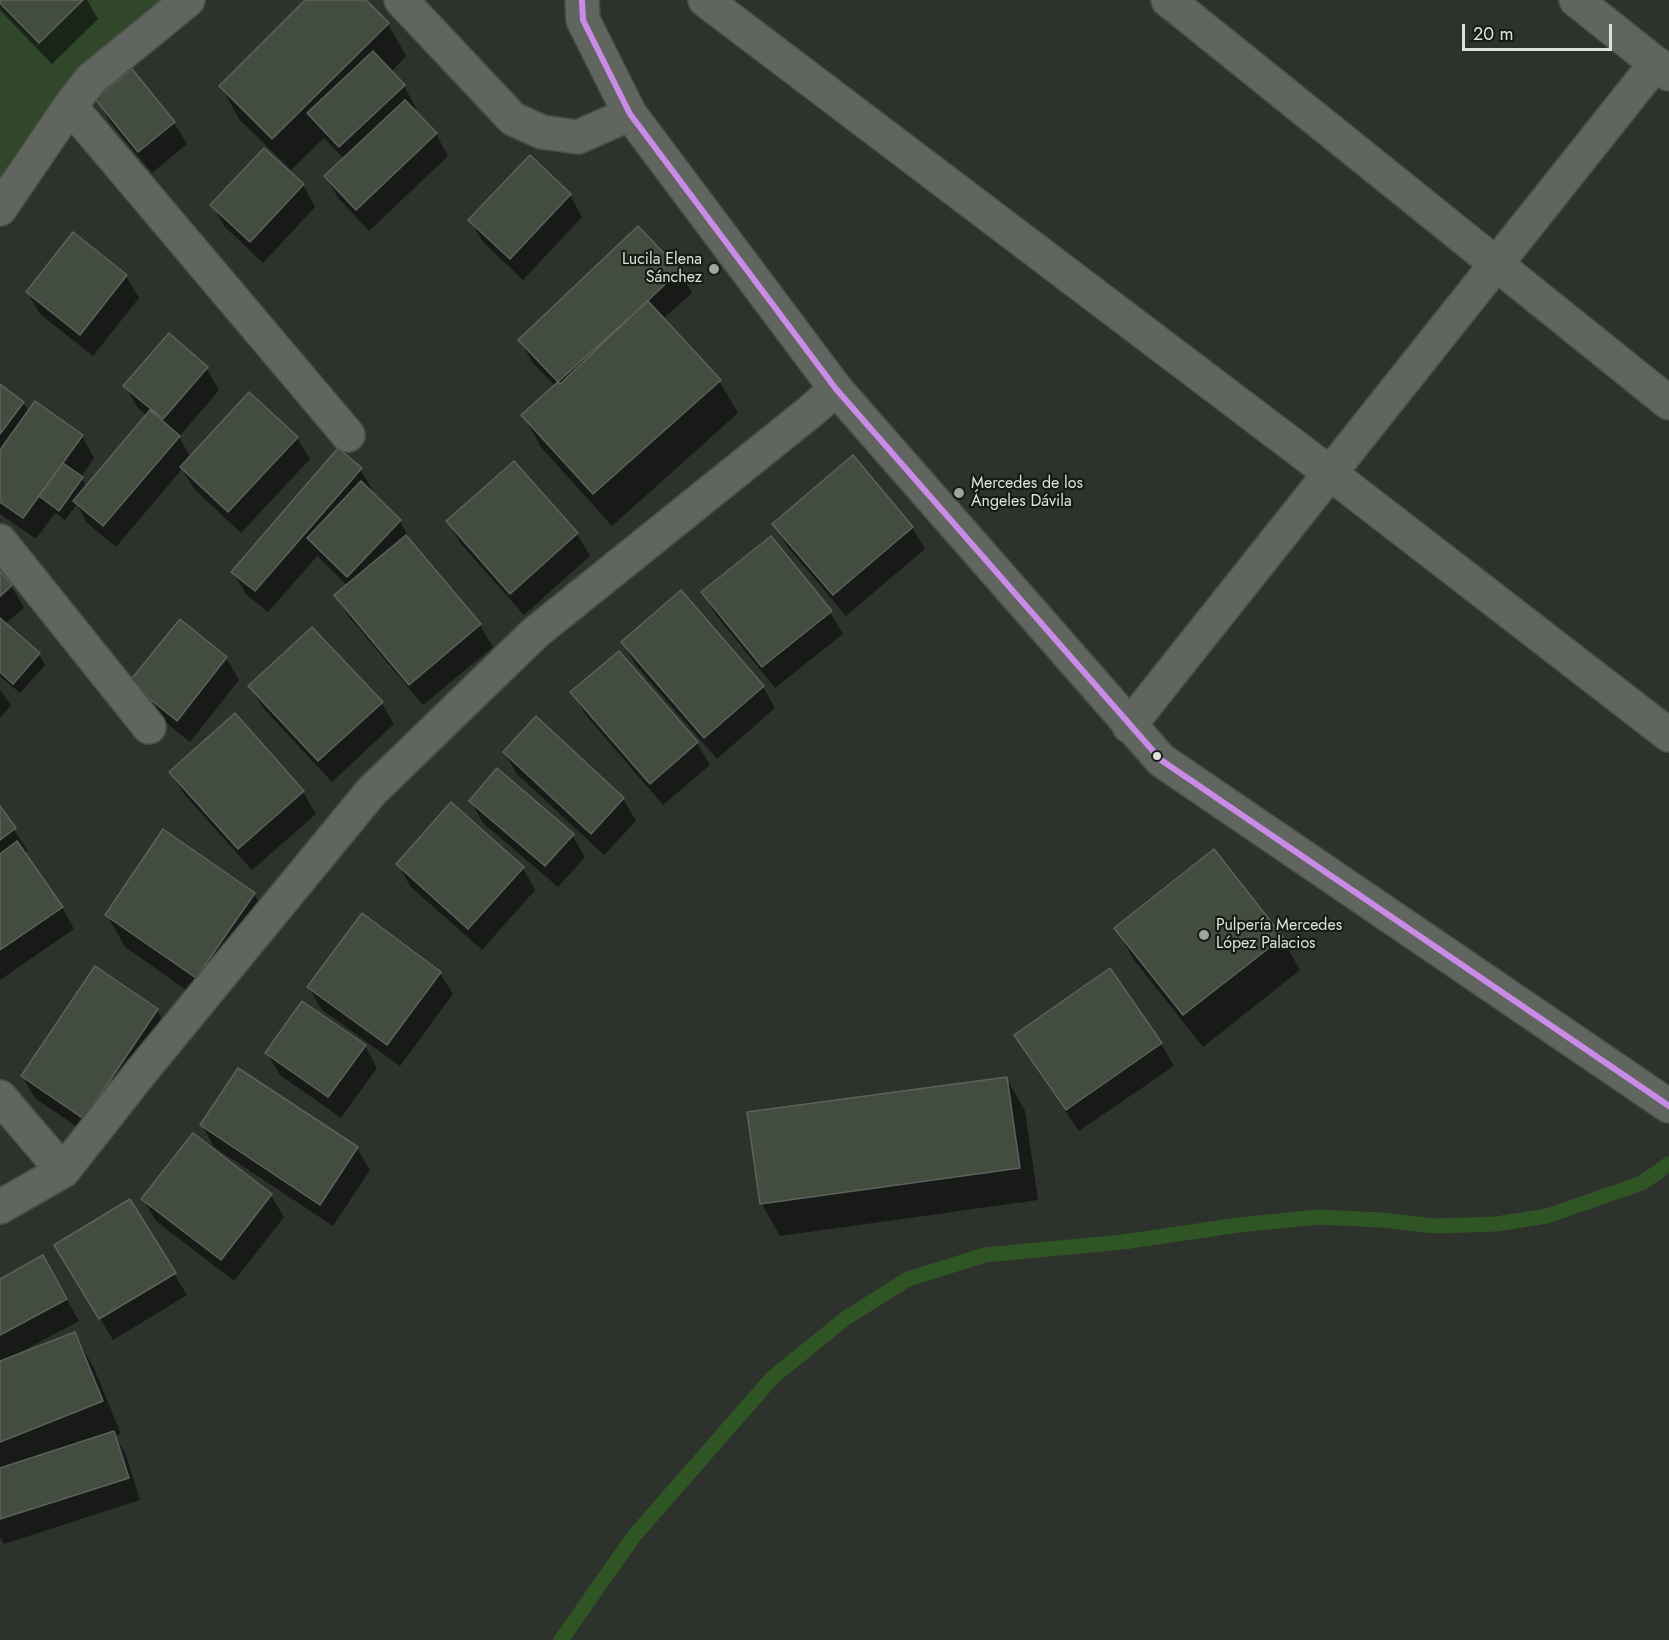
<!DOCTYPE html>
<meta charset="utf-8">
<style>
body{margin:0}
#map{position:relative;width:1669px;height:1640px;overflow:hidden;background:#2d322c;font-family:Jost,sans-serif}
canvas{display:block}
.scale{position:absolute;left:1462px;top:24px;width:150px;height:27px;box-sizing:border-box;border:3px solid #dce2da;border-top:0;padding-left:8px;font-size:18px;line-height:21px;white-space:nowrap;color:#dce2da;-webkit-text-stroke:4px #171b16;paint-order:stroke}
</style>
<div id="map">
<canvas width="1669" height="1640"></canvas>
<div class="scale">20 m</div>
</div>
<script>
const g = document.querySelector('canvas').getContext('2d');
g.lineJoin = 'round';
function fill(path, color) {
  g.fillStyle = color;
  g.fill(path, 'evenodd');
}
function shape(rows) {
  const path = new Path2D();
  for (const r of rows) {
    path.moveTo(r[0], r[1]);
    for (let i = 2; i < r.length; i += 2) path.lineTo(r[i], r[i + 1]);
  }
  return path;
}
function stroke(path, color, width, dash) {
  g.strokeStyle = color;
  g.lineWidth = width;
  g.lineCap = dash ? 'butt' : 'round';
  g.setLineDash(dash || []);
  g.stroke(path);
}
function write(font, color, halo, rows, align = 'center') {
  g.font = font + ' Jost,sans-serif';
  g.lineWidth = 4.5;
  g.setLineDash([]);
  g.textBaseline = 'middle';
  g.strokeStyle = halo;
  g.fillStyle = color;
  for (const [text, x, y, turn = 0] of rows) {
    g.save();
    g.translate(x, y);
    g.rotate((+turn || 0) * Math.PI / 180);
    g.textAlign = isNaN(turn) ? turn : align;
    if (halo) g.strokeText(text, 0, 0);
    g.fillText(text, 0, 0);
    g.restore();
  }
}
const green = shape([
 [0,0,180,0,0,188]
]);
const shadow = shape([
 [0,0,87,0,98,19,52,64,0,10],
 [307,0,364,0,388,24,406,56,391,72,404,86,416,108,413,111,436,134,448,156,369,231,338,198,326,176,344,159,324,138,291,170,239,119,221,86],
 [97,99,174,123,187,144,152,173,109,121],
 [303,185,315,207,263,263,225,227,212,205],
 [570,195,582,217,523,280,483,242,470,220],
 [638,228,679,271,692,293,663,319,719,381,738,413,612,526,541,447,523,415,555,386,532,362,520,340],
 [126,276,139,298,93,356,40,314,27,292],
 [206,368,219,390,179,437,191,458,297,438,310,459,241,533,194,489,182,469,116,547,87,523,77,504,65,520,55,513,36,539,0,514,0,386,23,403,29,412,82,436,94,458,81,477,87,487,147,416,138,408,125,386],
 [514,463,577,534,590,556,524,615,460,543,448,522],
 [360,469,373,491,371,493,400,521,412,544,480,625,493,647,423,705,349,617,336,596,348,586,321,560,318,555,268,612,246,594,233,572],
 [774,524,912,527,925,549,846,616,787,546],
 [0,573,11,586,24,608,5,624,39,654,45,665,20,693,0,676,0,598,10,589,10,585,0,594],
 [703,593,830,612,843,634,775,688,716,615],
 [180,621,226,658,239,680,190,742,143,704,131,683],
 [623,643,763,687,775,708,717,759,635,664],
 [250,687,381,702,394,724,332,782,263,708],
 [0,690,11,705,0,718],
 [572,693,697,743,710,765,663,805,585,714],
 [234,715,303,792,316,814,252,870,184,794,171,772],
 [536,718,623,799,636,821,604,855,517,774,504,752],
 [471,801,572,835,585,857,558,887,483,823],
 [0,809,28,851,24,853,62,907,74,929,0,980],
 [398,864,523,868,535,890,482,950,410,886],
 [254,894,273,926,215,1010,125,947,107,915],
 [1116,928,1282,938,1300,970,1203,1047,1134,960],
 [1110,970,1161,1044,1174,1066,1079,1131,1028,1057,1016,1035],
 [440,973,453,994,400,1066,321,1009,309,987],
 [157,1010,169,1032,96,1140,35,1098,22,1076],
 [365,1046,377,1068,341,1118,280,1075,267,1053],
 [1007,1079,1025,1111,1038,1200,780,1236,762,1204],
 [202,1125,357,1148,370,1170,333,1226,214,1147],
 [193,1135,271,1195,284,1217,234,1281,156,1221,143,1199],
 [43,1257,79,1321,19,1353,19,1355,74,1334,93,1366,121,1434,115,1436,126,1455,140,1500,4,1544,0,1537,0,1281],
 [69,1267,174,1274,187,1295,113,1340]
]);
const stream = shape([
 [561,1640,634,1536,773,1377,846,1318,908,1279,985,1255,1123,1242,1239,1225,1318,1217,1382,1220,1435,1226,1496,1224,1547,1216,1642,1183,1669,1164]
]);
const building = shape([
 [0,0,83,0,39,43,0,3,0,0],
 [305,0,366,0,389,23,272,139,219,86,305,0],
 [373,51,405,85,339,147,307,113,373,51],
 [132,69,175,122,138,152,95,99,132,69],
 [405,100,437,133,356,210,324,176,405,100],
 [264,148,304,184,250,242,210,205,264,148],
 [530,155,571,194,510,259,468,220,530,155],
 [638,226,680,270,560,384,518,340,638,226],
 [73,232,127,275,80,335,26,292,73,232],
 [648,301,721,380,593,494,521,415,648,301],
 [169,333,208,367,163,419,123,386,169,333],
 [0,384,24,402,0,434,0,384],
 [249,392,298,437,228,512,180,467,249,392],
 [35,401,83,435,23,518,0,502,0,450,35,401],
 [150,410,180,436,103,526,73,501,150,410],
 [338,448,362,468,255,591,231,572,338,448],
 [853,455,913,527,833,595,772,524,853,455],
 [514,461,578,533,510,594,446,521,514,461],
 [63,463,83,477,59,511,39,496,63,463],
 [361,481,401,520,347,577,307,538,361,481],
 [406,535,481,624,409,685,334,595,406,535],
 [771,536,832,611,762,667,701,592,771,536],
 [0,571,12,585,0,596,0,571],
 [681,590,764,686,704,738,621,642,681,590],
 [0,618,40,653,13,684,0,672,0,618],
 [180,619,227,657,177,721,129,682,180,619],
 [312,627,383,702,318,761,248,686,312,627],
 [619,651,698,742,650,784,570,692,619,651],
 [235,713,304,791,238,849,169,772,235,713],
 [536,716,624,798,591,834,503,752,536,716],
 [497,768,574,834,545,866,469,801,497,768],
 [451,802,524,867,468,929,396,864,451,802],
 [0,806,16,828,0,840,0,806],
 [163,829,255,893,196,978,105,915,163,829],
 [17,841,63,907,0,950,0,854,17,841],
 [1214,849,1283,937,1183,1015,1114,928,1214,849],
 [362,913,441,972,387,1045,307,987,362,913],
 [95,966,158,1009,84,1119,21,1076,95,966],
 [1110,968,1162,1043,1066,1110,1014,1035,1110,968],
 [302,1001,366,1045,328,1097,265,1053,302,1001],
 [238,1068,358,1147,320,1205,200,1125,238,1068],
 [1007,1077,1020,1168,760,1204,747,1112,1007,1077],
 [193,1133,272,1194,221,1260,141,1199,193,1133],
 [130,1199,176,1273,99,1319,54,1245,130,1199],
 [43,1255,67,1299,0,1335,0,1279,43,1255],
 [75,1332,103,1401,0,1442,0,1361,75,1332],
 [114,1431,129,1478,0,1519,0,1468,114,1431]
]);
const street = shape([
 [401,0,513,119,542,132,578,137,630,114],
 [582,0,583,20,630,114,836,389,1161,760,1669,1106],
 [705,0,1331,474,1669,735],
 [1168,0,1669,403],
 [1576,0,1669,74],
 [70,106,348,435],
 [0,209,70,106,91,79,188,0],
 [0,541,149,727],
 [1129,726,1656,63],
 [0,1097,63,1171],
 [0,1207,63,1171,141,1072,371,792,535,633,811,411,836,389]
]);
const bus1 = shape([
 [582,0,583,20,630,114,836,389,1161,760,1669,1106]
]);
const markers = [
 [714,269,6,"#9fa49d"],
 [959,493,6,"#9fa49d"],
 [1157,756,5,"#dce2da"],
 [1204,935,6,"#9fa49d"]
];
const poiNames = [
 ["Lucila Elena",702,260,"right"],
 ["Sánchez",702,278,"right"],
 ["Mercedes de los",971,484],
 ["Ángeles Dávila",971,502],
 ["Pulpería Mercedes",1216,926],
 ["López Palacios",1216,944]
];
fill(green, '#30472a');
fill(shadow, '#0007');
stroke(stream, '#305525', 15);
fill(building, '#424c3f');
stroke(building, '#5e625d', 1.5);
stroke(street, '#494e48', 36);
stroke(street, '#60655f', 33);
stroke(bus1, '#ca8be6', 6);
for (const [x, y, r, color] of markers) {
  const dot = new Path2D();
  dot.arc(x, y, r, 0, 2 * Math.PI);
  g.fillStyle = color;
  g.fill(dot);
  stroke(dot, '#171b16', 2);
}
write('16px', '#dce2da', '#171b16', poiNames, 'left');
</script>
